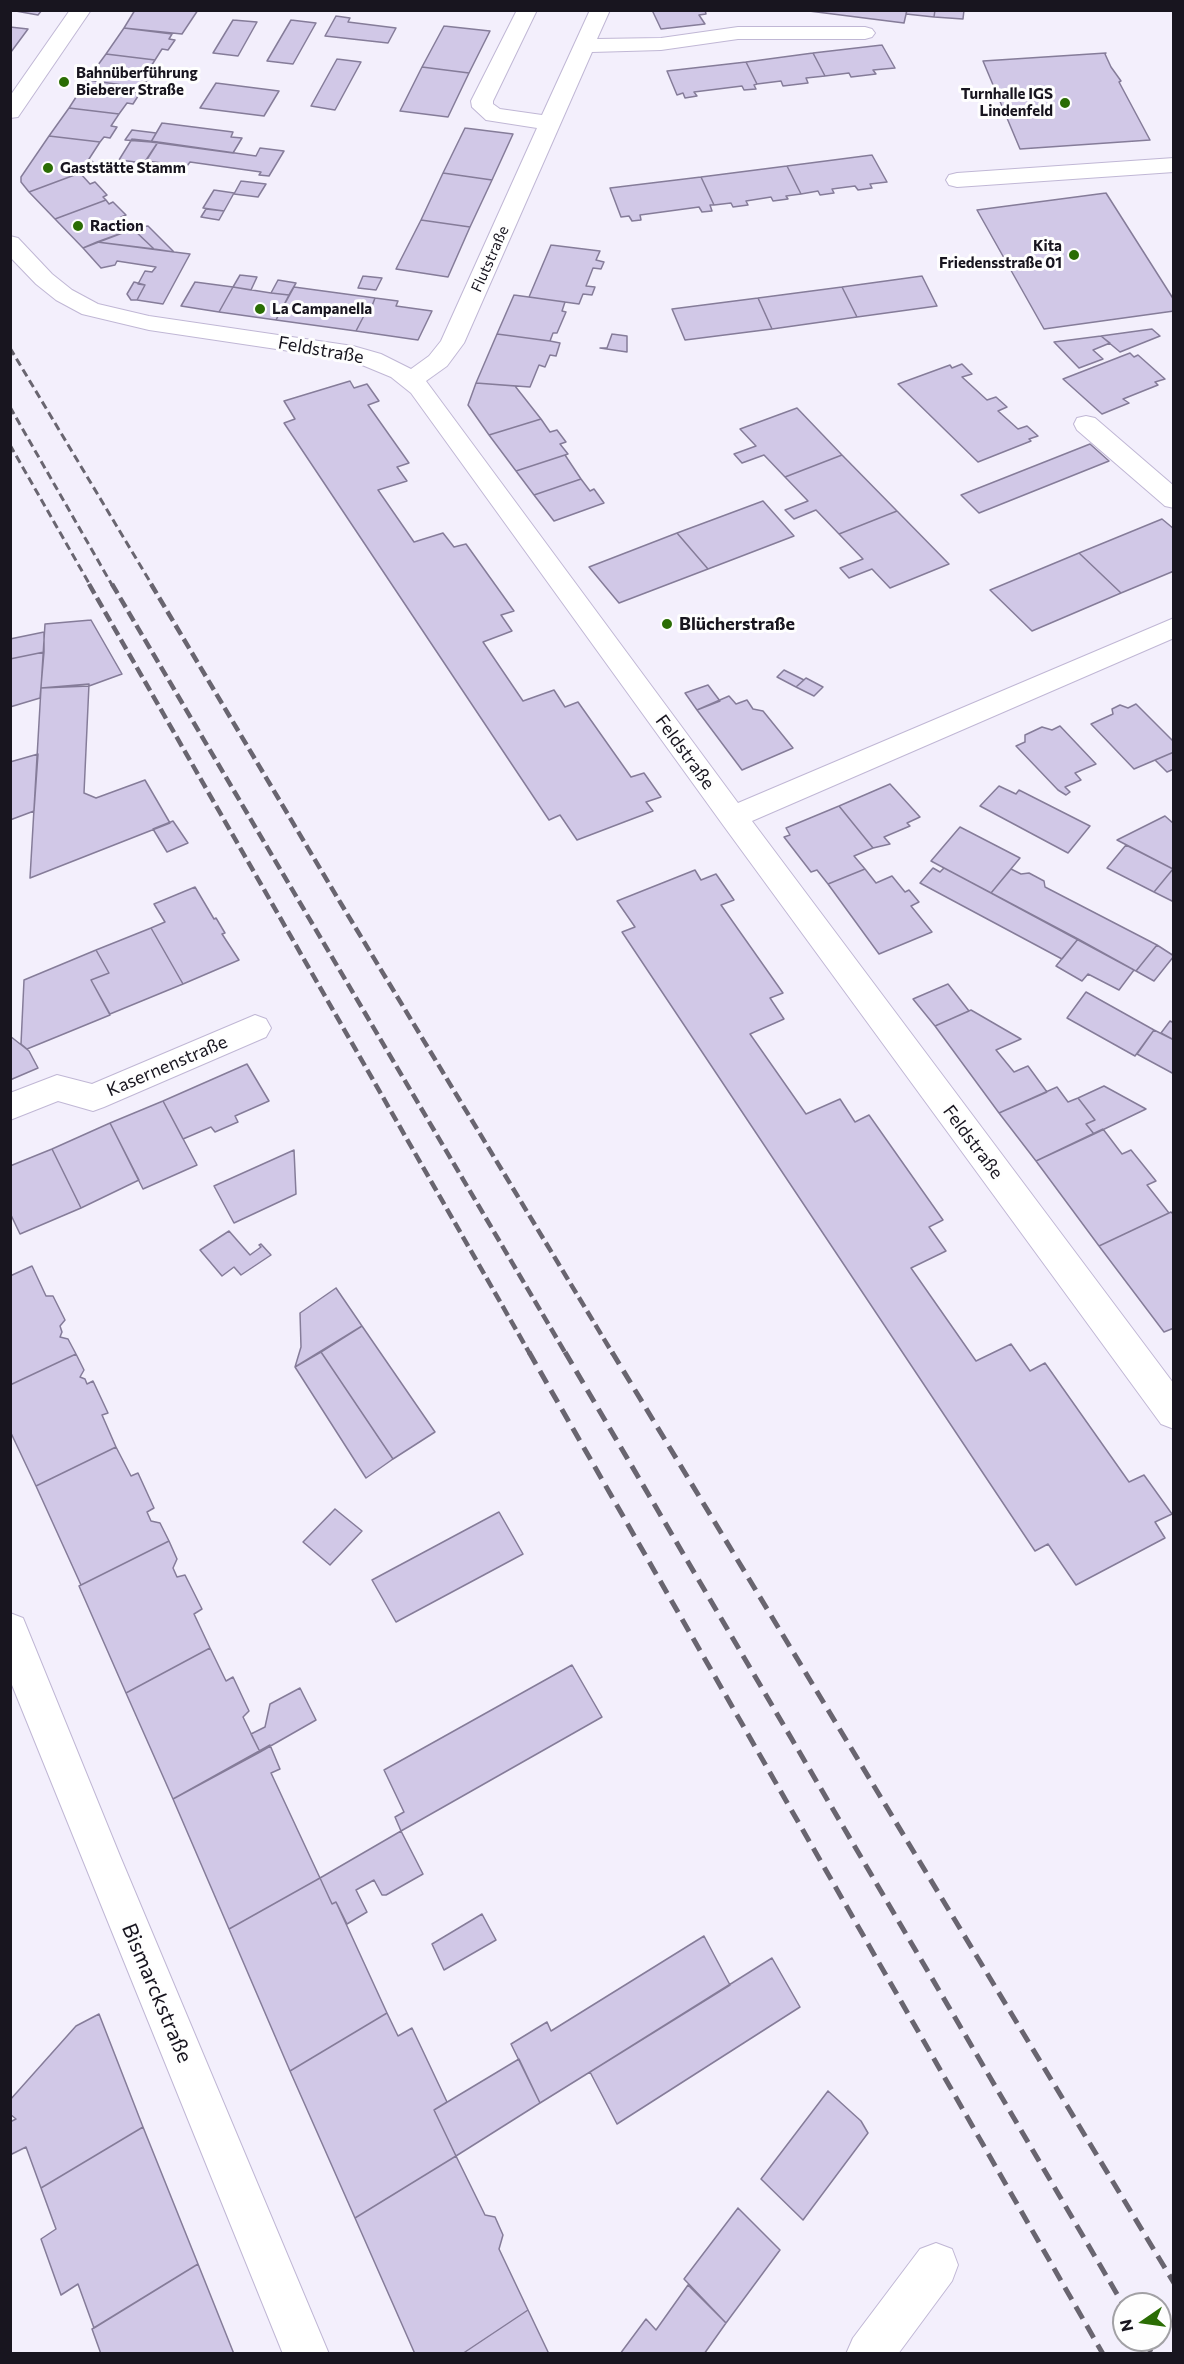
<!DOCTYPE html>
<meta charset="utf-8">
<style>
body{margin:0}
#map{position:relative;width:1184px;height:2364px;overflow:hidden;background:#f3effc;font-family:Commissioner,sans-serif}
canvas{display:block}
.frame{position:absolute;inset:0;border:12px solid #18151f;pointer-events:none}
.north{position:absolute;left:1112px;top:2292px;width:60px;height:60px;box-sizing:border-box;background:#fefefe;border:2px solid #a2a1a5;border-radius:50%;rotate:257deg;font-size:16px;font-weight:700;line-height:24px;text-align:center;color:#18151f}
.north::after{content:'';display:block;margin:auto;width:21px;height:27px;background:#2b6d04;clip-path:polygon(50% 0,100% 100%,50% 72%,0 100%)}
</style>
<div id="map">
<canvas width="1184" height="2364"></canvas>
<div class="frame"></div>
<div class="north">N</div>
</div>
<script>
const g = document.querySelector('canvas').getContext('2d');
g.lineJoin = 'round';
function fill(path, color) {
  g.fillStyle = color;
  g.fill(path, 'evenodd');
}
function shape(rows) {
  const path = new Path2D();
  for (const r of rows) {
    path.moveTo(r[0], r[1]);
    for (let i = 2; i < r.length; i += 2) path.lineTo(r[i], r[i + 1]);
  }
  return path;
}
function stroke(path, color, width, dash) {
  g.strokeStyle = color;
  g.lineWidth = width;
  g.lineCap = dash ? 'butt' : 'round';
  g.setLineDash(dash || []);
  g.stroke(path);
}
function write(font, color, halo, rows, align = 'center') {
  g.font = font + ' Commissioner,sans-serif';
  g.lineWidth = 6;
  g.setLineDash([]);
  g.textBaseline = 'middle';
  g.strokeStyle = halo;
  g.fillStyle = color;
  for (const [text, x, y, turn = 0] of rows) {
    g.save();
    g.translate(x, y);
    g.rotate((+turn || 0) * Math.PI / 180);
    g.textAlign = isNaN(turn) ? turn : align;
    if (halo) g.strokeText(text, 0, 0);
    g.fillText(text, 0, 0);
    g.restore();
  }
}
const building = shape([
 [10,10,42,10,38,15,10,10],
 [135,10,198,10,182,34,124,28,135,10],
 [652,10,705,10,706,14,699,15,705,24,661,29,652,10],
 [801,10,907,10,904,23,801,10],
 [907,10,935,10,934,17,906,14,907,10],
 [935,10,964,10,963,19,934,17,935,10],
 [336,16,350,18,348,22,396,28,388,43,325,36,336,16],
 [233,20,257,22,238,56,213,53,233,20],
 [291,20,316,23,293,64,267,61,291,20],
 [444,26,490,31,469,73,422,67,444,26],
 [10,27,28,29,11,52,10,52,10,27],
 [124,28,172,34,169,39,175,40,168,50,162,49,155,60,106,54,124,28],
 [882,45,895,68,873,70,876,74,851,77,849,73,825,76,813,53,882,45],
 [813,53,825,76,806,78,808,83,783,86,781,81,757,84,746,62,813,53],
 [1106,53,1105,54,1111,67,1121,81,1119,82,1150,140,1020,149,983,61,1106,53],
 [106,54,155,60,148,71,154,72,146,82,141,82,137,87,87,80,106,54],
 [337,59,361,62,335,110,311,106,337,59],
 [746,62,757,84,754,85,756,89,744,90,742,86,694,92,697,96,685,98,683,93,677,95,667,71,746,62],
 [422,67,469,73,448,117,400,111,422,67],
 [87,80,137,87,133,92,140,93,133,104,127,103,119,114,69,108,87,80],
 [216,83,279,91,264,116,200,108,216,83],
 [69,108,119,114,111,126,117,127,110,138,104,137,100,142,49,136,69,108],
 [162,123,233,132,231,137,242,138,233,153,151,142,162,123],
 [465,128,513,134,492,180,443,173,465,128],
 [132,130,156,133,151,142,125,140,132,130],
 [49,136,100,142,89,159,93,162,89,167,78,168,77,170,80,173,29,192,21,182,21,177,49,136],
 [132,139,158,142,144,163,119,160,132,139],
 [158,142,256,156,260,148,284,151,269,176,259,175,261,172,190,162,187,166,146,161,158,142],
 [872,155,887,182,870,184,872,188,858,190,855,186,832,189,834,193,820,195,818,191,801,194,787,166,872,155],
 [119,160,144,163,142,166,159,168,156,172,127,168,105,170,110,162,116,163,119,160],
 [787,166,801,194,786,196,788,199,773,201,771,197,746,201,748,205,733,207,731,203,714,205,701,177,787,166],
 [80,173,90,184,95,182,107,195,103,197,106,200,55,219,29,192,80,173],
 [443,173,492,180,470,227,421,220,443,173],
 [701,177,714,205,710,205,712,211,702,212,699,207,640,215,641,220,632,221,629,216,621,217,610,188,701,177],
 [241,181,266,184,258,197,234,194,241,181],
 [214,190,234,193,224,211,203,208,214,190],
 [1106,193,1174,300,1174,311,1044,329,977,210,1106,193],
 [106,200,109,204,113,202,126,215,121,217,133,229,83,248,55,219,106,200],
 [206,209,224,211,219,220,201,217,206,209],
 [421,220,470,227,448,277,396,269,421,220],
 [148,226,174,252,154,249,132,228,148,226],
 [133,229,154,249,97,242,133,229],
 [97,242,174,252,190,254,163,304,137,300,145,285,138,284,145,271,152,272,156,267,117,261,115,265,101,268,83,248,97,242],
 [551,245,600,251,596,260,604,262,601,269,593,268,586,286,595,287,592,295,583,294,579,304,529,297,551,245],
 [240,275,257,277,251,290,233,287,240,275],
 [363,276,382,278,376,290,358,288,363,276],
 [922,276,937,306,857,317,842,287,922,276],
 [278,280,296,283,289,295,271,293,278,280],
 [134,282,145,285,137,300,131,300,127,294,134,282],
 [195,282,233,287,219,312,181,306,195,282],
 [233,287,271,293,289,295,276,320,219,312,233,287],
 [294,287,375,298,372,306,369,306,356,331,276,320,294,287],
 [842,287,857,317,772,329,758,298,842,287],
 [514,295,565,302,562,311,566,312,557,333,553,333,550,341,497,334,514,295],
 [375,298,398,301,396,306,432,311,418,340,356,331,369,306,372,306,375,298],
 [758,298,772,329,685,340,672,309,758,298],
 [1152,329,1160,336,1120,352,1101,336,1152,329],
 [497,334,550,341,560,343,556,356,550,355,545,367,539,365,530,387,476,383,497,334],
 [612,334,627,336,627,352,600,348,607,348,612,334],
 [1101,336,1110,343,1093,350,1103,359,1079,368,1054,342,1101,336],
 [1130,353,1134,357,1138,355,1165,379,1155,382,1158,385,1123,399,1129,403,1102,414,1063,379,1130,353],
 [962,364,972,374,962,377,987,400,996,397,1007,407,998,411,1018,429,1027,426,1038,436,1029,439,1031,441,978,462,898,384,950,365,952,368,962,364],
 [350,381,354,388,367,384,379,401,368,405,409,463,397,467,407,481,378,490,414,542,443,533,454,547,466,544,514,611,501,615,512,631,483,642,523,701,554,690,565,707,578,702,631,777,644,773,661,797,646,802,653,811,577,840,560,815,549,820,284,423,295,419,284,401,350,381],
 [476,383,515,386,541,419,489,435,468,405,476,383],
 [797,408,842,455,785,477,764,455,742,463,734,454,756,446,740,429,797,408],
 [541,419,550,432,557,430,566,442,560,444,568,454,516,471,489,435,541,419],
 [1090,444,1109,461,979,513,961,495,1090,444],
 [565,455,581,479,534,495,516,471,565,455],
 [842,455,897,511,839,534,816,510,794,519,785,510,808,501,785,477,842,455],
 [581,479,590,491,594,489,604,503,554,521,534,495,581,479],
 [763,501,794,536,708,569,677,533,763,501],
 [897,511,949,564,890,588,872,569,849,578,840,568,863,559,839,534,897,511],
 [1162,519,1174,529,1174,571,1121,593,1079,553,1162,519],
 [677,533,708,569,619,603,589,567,677,533],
 [1079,553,1121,593,1032,631,990,590,1079,553],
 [91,620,122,674,89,686,41,688,45,624,91,620],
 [44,632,44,652,10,659,10,639,44,632],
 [44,652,40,698,10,707,10,659,44,652],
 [784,670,804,680,796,687,777,677,784,670],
 [806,678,823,687,814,696,796,687,806,678],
 [89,684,84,793,96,798,145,780,170,823,30,878,41,688,89,684],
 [708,685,720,701,697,710,685,693,708,685],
 [729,696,736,704,747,700,753,709,763,711,793,748,742,770,697,710,729,696],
 [1136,704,1174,742,1174,752,1134,769,1091,724,1113,714,1112,709,1120,705,1128,708,1136,704],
 [1060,726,1096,764,1075,773,1081,780,1065,787,1070,792,1066,795,1058,790,1016,746,1025,742,1025,735,1042,727,1052,730,1060,726],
 [1174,752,1174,769,1167,772,1155,760,1174,752],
 [38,754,34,811,10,820,10,762,38,754],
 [890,784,920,817,907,823,910,826,884,837,890,844,873,848,839,806,890,784],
 [999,786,1016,794,1019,790,1090,826,1068,853,980,806,999,786],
 [839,806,873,848,854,856,865,869,828,884,817,870,811,872,784,837,790,835,786,828,839,806],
 [1165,816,1174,824,1173,869,1117,840,1165,816],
 [173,821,188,843,167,852,153,829,173,821],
 [960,827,1020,858,991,893,931,861,960,827],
 [1126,845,1173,869,1154,892,1107,868,1126,845],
 [933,868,940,872,944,868,1078,939,1062,959,920,883,933,868],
 [865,869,876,883,892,876,905,892,909,890,919,902,911,906,932,932,879,954,828,884,865,869],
 [1011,869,1021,874,1029,873,1044,881,1045,887,1157,945,1136,971,1134,970,991,893,1011,869],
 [1173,869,1174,869,1174,902,1154,892,1173,869],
 [695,870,701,880,716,874,734,900,721,905,783,993,770,998,784,1019,750,1034,806,1114,840,1099,855,1122,869,1115,943,1220,929,1227,946,1251,911,1268,976,1361,1011,1344,1030,1371,1045,1363,1129,1482,1144,1475,1172,1514,1155,1522,1165,1538,1076,1585,1048,1544,1035,1551,622,932,635,927,617,901,695,870],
 [195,887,214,919,216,918,225,933,222,934,239,960,183,984,151,928,165,922,154,904,195,887],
 [151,928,183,984,110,1014,91,980,109,973,96,950,151,928],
 [1078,939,1134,970,1119,990,1088,974,1082,981,1056,966,1078,939],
 [1157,945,1174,956,1154,981,1136,971,1157,945],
 [96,950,109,973,91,980,110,1015,27,1049,21,1044,24,980,96,950],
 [948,984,969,1011,935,1026,913,999,948,984],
 [1086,992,1154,1030,1135,1056,1067,1018,1086,992],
 [971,1010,1021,1039,996,1050,1014,1072,1028,1066,1047,1092,999,1113,935,1026,971,1010],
 [1170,1021,1174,1023,1174,1040,1161,1033,1170,1021],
 [1154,1030,1174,1040,1174,1074,1137,1054,1154,1030],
 [10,1036,29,1051,38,1068,10,1080,10,1036],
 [247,1064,269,1101,235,1116,238,1122,215,1132,211,1127,183,1139,163,1101,247,1064],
 [1104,1086,1146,1109,1094,1134,1086,1124,1095,1120,1078,1098,1104,1086],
 [1057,1087,1068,1102,1078,1098,1095,1120,1086,1124,1094,1134,1036,1161,999,1113,1057,1087],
 [163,1101,197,1165,143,1189,110,1123,163,1101],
 [110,1123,139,1180,81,1208,52,1149,110,1123],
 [1103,1129,1122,1154,1131,1150,1156,1181,1147,1185,1169,1213,1099,1246,1036,1161,1103,1129],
 [52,1149,81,1208,20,1234,10,1213,10,1166,52,1149],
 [294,1150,296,1194,234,1223,214,1186,294,1150],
 [1171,1212,1174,1215,1174,1328,1164,1332,1099,1246,1171,1212],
 [229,1231,250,1255,261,1247,259,1245,261,1244,271,1255,241,1275,234,1267,222,1276,200,1250,229,1231],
 [32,1266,46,1296,53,1296,65,1320,60,1326,62,1332,60,1337,68,1339,76,1354,10,1385,10,1276,32,1266],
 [336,1288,362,1326,295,1367,301,1347,300,1313,336,1288],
 [362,1326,435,1432,393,1459,321,1352,362,1326],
 [321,1352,393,1459,366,1478,295,1367,321,1352],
 [76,1354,84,1370,80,1377,85,1379,87,1384,93,1381,108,1413,102,1415,116,1447,36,1486,10,1431,10,1385,76,1354],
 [116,1447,131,1476,138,1473,154,1508,147,1512,151,1521,160,1523,169,1541,81,1585,36,1486,116,1447],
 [335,1509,362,1531,330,1565,303,1542,335,1509],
 [499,1512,523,1554,396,1622,372,1580,499,1512],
 [169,1541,177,1559,173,1568,177,1577,185,1575,202,1609,194,1614,210,1648,126,1693,79,1586,169,1541],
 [210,1648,226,1681,233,1677,249,1711,243,1717,260,1752,173,1799,126,1693,210,1648],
 [572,1665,602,1717,401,1831,395,1817,404,1812,384,1770,572,1665],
 [300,1688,316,1720,260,1752,251,1734,265,1727,270,1704,300,1688],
 [270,1745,280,1769,271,1773,320,1878,229,1929,173,1799,270,1745],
 [401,1831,423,1874,386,1895,382,1895,374,1880,356,1890,367,1912,347,1924,336,1902,332,1904,320,1878,401,1831],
 [320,1878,332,1904,336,1902,387,2013,290,2071,229,1929,320,1878],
 [482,1914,496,1940,444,1970,432,1944,482,1914],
 [704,1936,730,1985,540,2103,511,2044,547,2022,551,2031,704,1936],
 [772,1958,800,2007,617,2124,590,2072,772,1958],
 [387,2013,398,2036,412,2028,447,2102,434,2110,456,2156,355,2218,290,2071,387,2013],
 [99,2014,143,2127,41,2188,26,2147,12,2154,10,2151,10,2122,16,2119,10,2114,10,2100,76,2026,99,2014],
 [519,2059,540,2103,456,2156,434,2110,519,2059],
 [828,2091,861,2121,868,2133,803,2220,761,2179,828,2091],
 [143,2127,198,2264,94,2328,78,2284,61,2295,41,2239,56,2229,41,2188,143,2127],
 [456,2156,485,2215,495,2217,503,2235,499,2249,528,2310,462,2354,415,2354,355,2218,456,2156],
 [738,2208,780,2250,726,2323,684,2279,738,2208],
 [198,2264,234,2354,101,2354,92,2329,198,2264],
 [688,2285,726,2323,704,2354,620,2354,646,2319,656,2330,688,2285],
 [528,2310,549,2354,462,2354,528,2310]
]);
const minor = shape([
 [70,10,91,10,18,117,10,118,10,96,70,10],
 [517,10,537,10,493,101,493,104,500,109,542,115,590,10,610,10,597,39,661,38,738,27,865,27,872,29,875,33,872,37,865,39,738,39,661,50,592,52,464,343,447,366,426,381,738,803,1174,618,1174,638,752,821,1174,1384,1174,1429,1161,1424,723,825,411,393,391,377,350,360,149,330,82,314,56,300,36,284,10,257,10,236,18,238,52,274,72,290,98,304,149,316,353,346,381,354,411,369,429,356,441,341,537,128,486,120,472,107,471,101,517,10],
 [1174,158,1174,172,957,187,949,185,946,180,949,175,957,173,1174,158],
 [1086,416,1095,418,1174,486,1174,508,1165,506,1077,430,1074,424,1077,418,1086,416],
 [255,1015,266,1019,271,1028,266,1037,104,1107,93,1111,58,1101,10,1120,10,1093,57,1075,92,1084,255,1015],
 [10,1613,23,1618,120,1856,329,2354,283,2354,10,1680,10,1613],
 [936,2243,952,2249,958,2265,952,2281,898,2354,846,2354,853,2338,920,2249,936,2243]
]);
const railFar2 = shape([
 [10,348,152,585],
 [10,407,112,585],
 [10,445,90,585]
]);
const railFar1 = shape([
 [89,584,530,1354],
 [112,584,566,1354],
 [151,584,340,902,613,1354]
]);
const rail = shape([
 [529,1352,1103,2354],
 [565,1352,1124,2306],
 [612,1352,1174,2283],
 [1144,2340,1152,2354]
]);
const markers = [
 [64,82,6,"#2b6d04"],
 [1065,103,6,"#2b6d04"],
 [48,168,6,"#2b6d04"],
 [78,226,6,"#2b6d04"],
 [1074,255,6,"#2b6d04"],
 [260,309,6,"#2b6d04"],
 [667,624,6,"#2b6d04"]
];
const farPoinames = [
 ["Bahnüberführung",76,73],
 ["Bieberer Straße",76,90],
 ["Turnhalle IGS",1053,94,"right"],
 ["Lindenfeld",1053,111,"right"],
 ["Gaststätte Stamm",60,168],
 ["Raction",90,226],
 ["Kita",1062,246,"right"],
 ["Friedensstraße 01",1062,263,"right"],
 ["La Campanella",272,309]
];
const farStreetnames = [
 ["Flutstraße",490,259,-66]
];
const streetNames = [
 ["Feldstraße",321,350,10],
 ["Feldstraße",685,752,54],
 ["Kasernenstraße",167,1066,-23],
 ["Feldstraße",973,1142,53]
];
const poiNames = [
 ["Blücherstraße",679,624]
];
const nearStreetnames = [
 ["Bismarckstraße",157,1993,67]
];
fill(building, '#d1c8e7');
stroke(building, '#857c99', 1.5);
stroke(minor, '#c0b7d5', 2);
fill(minor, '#fff');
stroke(railFar2, '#696570', 3, [8, 4.5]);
stroke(railFar1, '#696570', 4.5, [11, 5]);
stroke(rail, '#696570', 5, [14, 8]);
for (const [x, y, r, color] of markers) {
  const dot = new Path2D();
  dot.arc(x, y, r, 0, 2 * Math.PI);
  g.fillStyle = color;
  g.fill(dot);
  stroke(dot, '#fefefe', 2);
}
write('bold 15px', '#18151f', '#fefefe', farPoinames, 'left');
write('15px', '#18151f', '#fefefe', farStreetnames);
write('18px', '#18151f', '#fefefe', streetNames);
write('bold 18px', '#18151f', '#fefefe', poiNames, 'left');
write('21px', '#18151f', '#fefefe', nearStreetnames);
</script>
